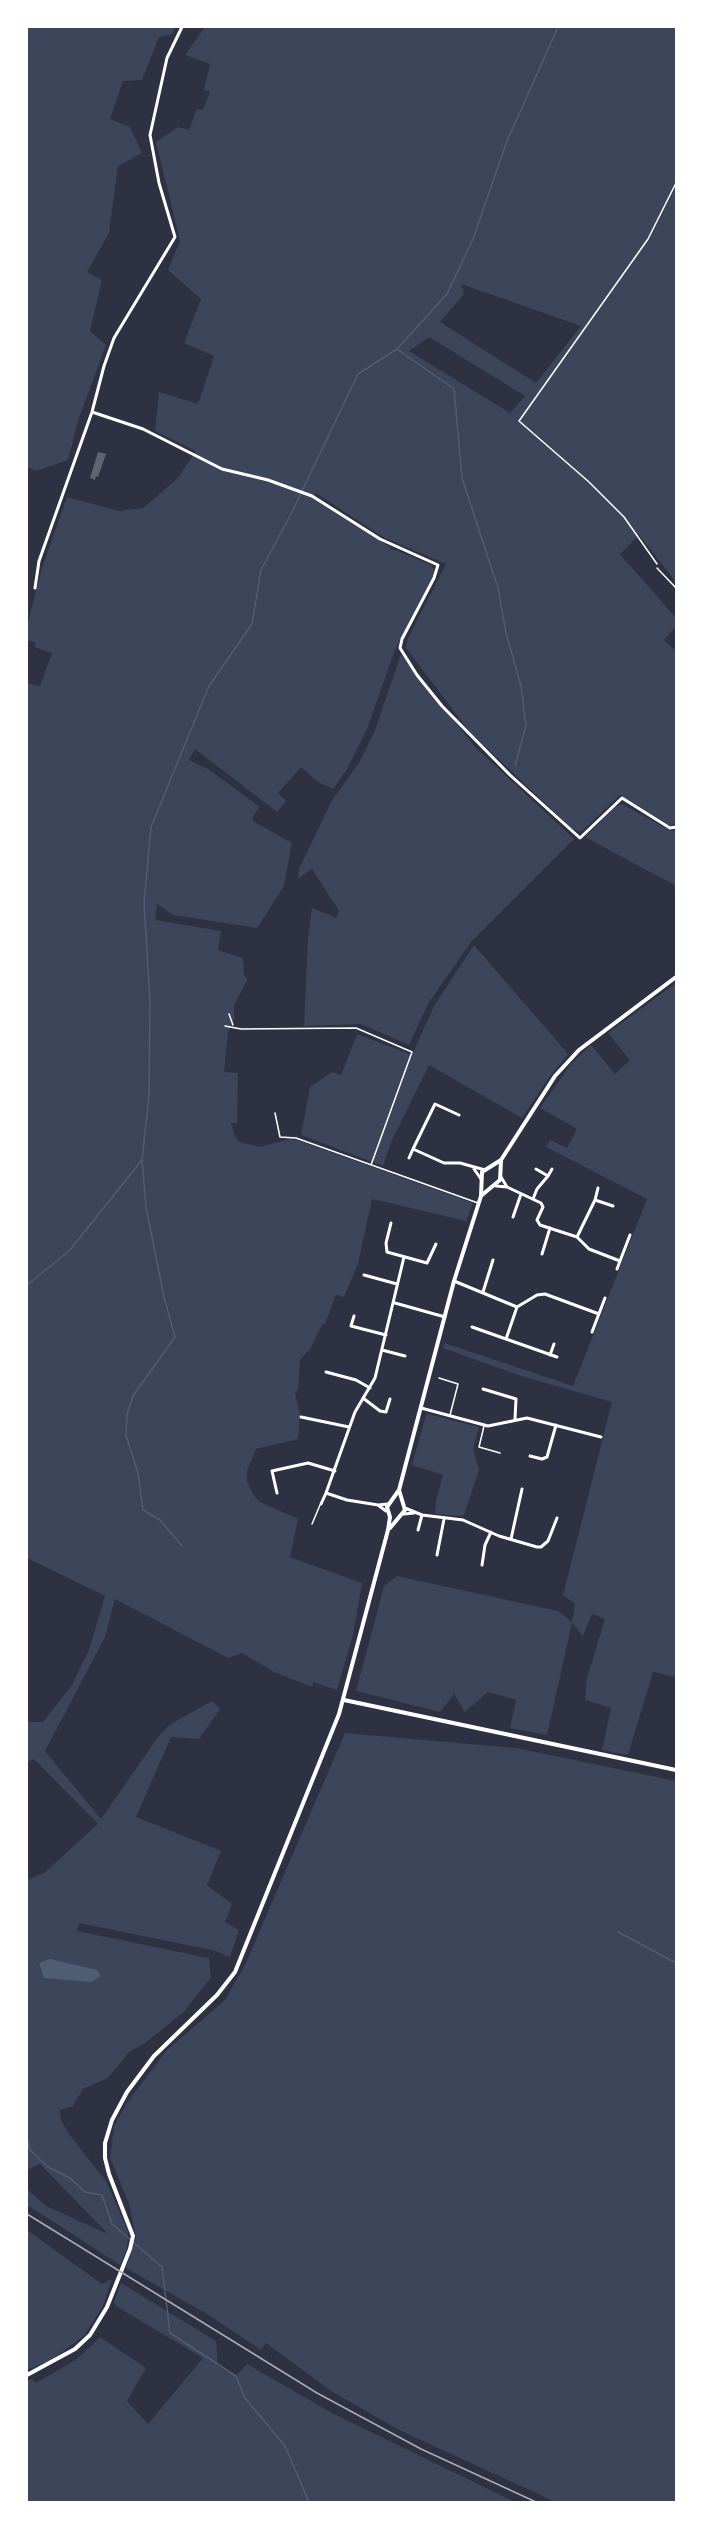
<!DOCTYPE html>
<style>
body{margin:0}
#map{position:relative;width:703px;height:2529px;overflow:hidden;background:#2d3142;font-family:"Fira Sans",sans-serif}
canvas{display:block}
.frame{position:absolute;inset:0;border:28px solid #fff;pointer-events:none}
</style>
<div id="map">
<canvas width="703" height="2529"></canvas>
<div class="frame"></div>
</div>
<script>
const g = document.querySelector('canvas').getContext('2d');
g.lineJoin = 'round';
function fill(path, color) {
  g.fillStyle = color;
  g.fill(path, 'evenodd');
}
function shape(rows) {
  const path = new Path2D();
  for (const r of rows) {
    path.moveTo(r[0], r[1]);
    for (let i = 2; i < r.length; i += 2) path.lineTo(r[i], r[i + 1]);
  }
  return path;
}
function stroke(path, color, width, dash) {
  g.strokeStyle = color;
  g.lineWidth = width;
  g.lineCap = dash ? 'butt' : 'round';
  g.setLineDash(dash || []);
  g.stroke(path);
}
const green = shape([
 [27,27,175,27,172,34,159,37,142,80,123,81,110,119,130,127,142,153,118,166,109,233,87,272,102,280,90,331,106,345,78,421,68,460,37,471,27,467],
 [205,27,676,27,676,582,639,535,620,554,676,618,676,626,664,640,676,651,676,821,671,826,620,795,581,832,572,829,469,731,406,648,408,638,446,564,383,537,316,493,313,498,390,547,391,550,396,550,431,565,434,570,433,576,395,650,367,729,347,769,333,789,318,782,301,767,278,793,286,801,277,812,195,749,189,760,208,769,260,807,253,816,253,821,292,843,284,886,257,928,173,915,157,904,155,920,221,931,218,950,243,958,244,976,248,978,234,1006,234,1020,228,1032,224,1072,238,1073,237,1123,231,1123,235,1136,240,1142,260,1147,290,1139,297,1140,473,1203,466,1221,372,1199,358,1264,344,1297,336,1295,325,1324,323,1323,310,1349,300,1360,298,1390,295,1392,300,1414,298,1439,256,1449,247,1471,247,1481,254,1496,260,1502,298,1519,290,1557,362,1583,353,1635,337,1690,313,1682,312,1687,272,1671,242,1653,228,1658,115,1599,105,1637,45,1751,101,1819,158,1737,169,1725,212,1701,220,1709,199,1739,171,1737,136,1817,221,1851,207,1885,232,1904,225,1922,239,1930,230,1957,216,1951,79,1923,77,1931,209,1958,211,1977,185,2011,144,2044,129,2052,108,2078,83,2089,73,2106,60,2110,61,2120,69,2134,106,2181,128,2231,127,2248,120,2265,27,2205,27,2189,46,2206,108,2234,40,2164,27,2170,27,1880,44,1873,98,1824,34,1759,27,1762,27,1722,43,1722,72,1685,89,1650,105,1596,27,1558,27,683,40,686,52,653,34,647,36,643,27,640,27,626,42,568,67,497,119,511,143,508,178,478,196,451,155,431,159,392,198,404,214,356,184,343,201,299,168,270,180,241,156,142,178,127,189,130,197,109,203,110,210,92,204,90,210,64,185,55],
 [461,284,581,326,536,383,440,322,464,294],
 [429,337,525,396,510,413,409,351],
 [401,654,476,748,574,839,471,942,428,1004,409,1045,361,1024,304,1026,308,938,312,908,336,918,339,911,312,869,298,879,299,869,323,819,331,802,360,761,375,730],
 [622,804,671,831,676,831,676,886,585,837,615,807],
 [474,945,568,1054,548,1079,522,1118,429,1065,392,1140,383,1166,301,1135,310,1087,332,1072,341,1075,357,1034,412,1055,434,1006],
 [676,983,676,1677,653,1672,628,1755,602,1750,611,1708,585,1700,587,1678,605,1619,592,1614,583,1636,572,1623,547,1735,510,1728,516,1700,488,1692,465,1712,454,1694,440,1712,356,1691,384,1586,397,1576,558,1611,572,1622,575,1604,563,1595,612,1402,521,1376,443,1348,444,1343,573,1386,647,1199,546,1147,550,1140,567,1148,577,1129,540,1108,571,1064,591,1045,615,1074,630,1060,608,1033],
 [428,1414,479,1427,473,1449,479,1470,464,1515,461,1516,435,1514,436,1500,443,1475,412,1465,426,1415],
 [345,1733,516,1748,676,1781,676,2502,557,2502,551,2500,399,2430,331,2391,266,2343,261,2350,207,2314,126,2268,136,2237,129,2204,110,2158,114,2126,127,2103,166,2051,225,2000,245,1965],
 [27,2230,102,2284,112,2279,103,2306,84,2336,51,2360,27,2370],
 [121,2283,216,2341,218,2366,236,2376,247,2364,332,2413,515,2502,27,2502,27,2381,32,2379,36,2383,77,2359,100,2337,146,2368,127,2401,148,2424,203,2358,116,2306,114,2302]
]);
const water = shape([
 [50,1959,97,1970,101,1976,91,1982,44,1978,39,1963]
]);
const stream = shape([
 [397,349,454,389,462,478,498,588,506,633,521,686,526,726,515,766],
 [149,1095,150,1000,144,903,151,827,209,686,252,624,261,570,291,514,358,374,397,349,447,294,473,239,507,141,558,27],
 [142,1160,146,1207,164,1297,175,1337,133,1396,127,1415,126,1435,138,1473,143,1510,160,1520,182,1546],
 [27,1285,69,1251,142,1160,149,1096],
 [618,1932,676,1963],
 [27,2138,30,2150,48,2167,70,2178,85,2192,102,2195,112,2224,162,2267,170,2333,236,2376,245,2398,285,2446,309,2502]
]);
const building = shape([
 [98,452,106,454,98,477,96,476,95,480,90,478]
]);
const path = shape([
 [657,564,624,517,589,482,519,421,648,239,676,183]
]);
const service = shape([
 [657,568,676,588],
 [229,1014,233,1025],
 [225,1026,241,1029,356,1028,412,1052,371,1165],
 [275,1113,280,1137,296,1138,478,1203],
 [439,1378,458,1384,450,1415],
 [484,1426,479,1447,500,1453],
 [312,1524,320,1505]
]);
const minor = shape([
 [92,412,143,429,222,469,268,480,312,496,380,539,438,565,434,578,402,639,400,648,417,675,442,706,510,775,580,838,622,798,670,828,676,827],
 [35,588,39,561,92,412,104,366,114,338,175,237,159,183,150,135,167,58,182,27],
 [459,1115,435,1104,413,1149,444,1163,460,1163,485,1170],
 [409,1158,413,1149],
 [474,1169,481,1179],
 [548,1176,552,1169],
 [501,1177,507,1187],
 [496,1186,507,1187,541,1203,543,1207,537,1220,540,1225,577,1237,589,1249,620,1261,630,1235],
 [533,1199,537,1189,548,1176,536,1169],
 [595,1200,598,1188],
 [513,1217,521,1194],
 [391,1223,386,1243,387,1252,427,1263,436,1244],
 [577,1237,595,1200,613,1206],
 [542,1254,550,1228],
 [617,1269,620,1261],
 [364,1275,397,1284],
 [454,1281,517,1307,537,1295,545,1294,599,1314],
 [483,1292,493,1260],
 [395,1303,445,1317],
 [354,1316,351,1326,386,1335],
 [472,1327,557,1357],
 [592,1332,605,1298],
 [506,1339,517,1307],
 [382,1350,405,1356],
 [550,1355,554,1344],
 [326,1372,356,1380,370,1388],
 [483,1389,516,1399,515,1419],
 [363,1398,380,1411,386,1412,390,1399],
 [421,1408,488,1426,527,1418,601,1437],
 [301,1417,349,1427],
 [530,1456,542,1459,547,1457,556,1425],
 [277,1493,272,1471,308,1463,335,1471],
 [326,1493,355,1412,375,1378,404,1257],
 [321,1504,326,1493,347,1500,378,1505,388,1504],
 [378,1505,386,1511],
 [405,1508,422,1515,463,1520,499,1536,537,1547,541,1547,548,1541,557,1518],
 [404,1514,414,1513],
 [418,1530,422,1515],
 [511,1539,522,1489],
 [437,1555,444,1519],
 [482,1565,485,1545,491,1532]
]);
const tertiary = shape([
 [482,1195,500,1180,501,1161],
 [390,1528,405,1510,399,1490],
 [344,1700,676,1770],
 [27,2375,75,2349,90,2335,107,2307,130,2249,133,2236,109,2174,105,2158,105,2143,112,2120,127,2092,154,2056,217,1995,235,1972,339,1714,388,1530,390,1517,387,1507,399,1490,454,1281,481,1196,482,1172,501,1160,555,1076,579,1050,676,977]
]);
const rail = shape([
 [27,2214,317,2393,421,2449,536,2502]
]);
fill(green, '#3c4559');
fill(water, '#4f5d75');
stroke(stream, '#4f5d75', 1.5);
fill(building, '#626471');
stroke(path, '#fff', 1.5);
stroke(service, '#fff', 1.5);
stroke(minor, '#fff', 3);
stroke(tertiary, '#fff', 4);
stroke(rail, '#abadb3', 1.5);
</script>
